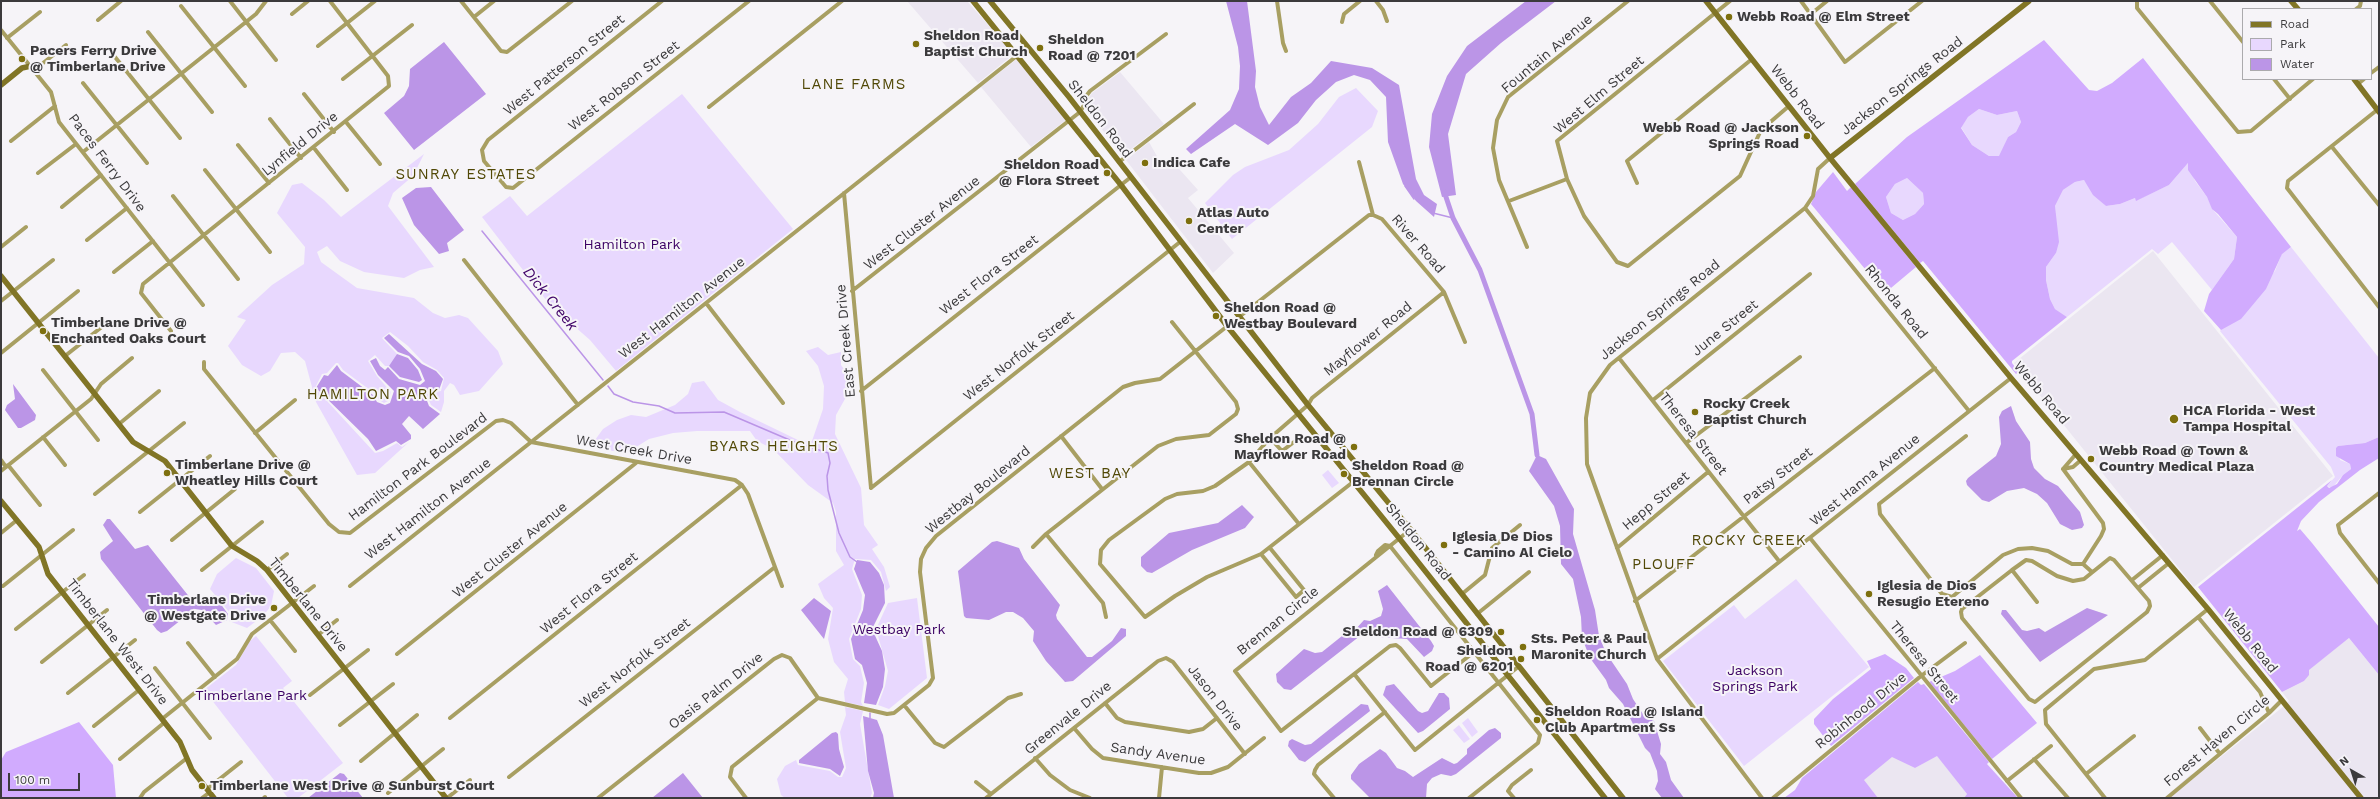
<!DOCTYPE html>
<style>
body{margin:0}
#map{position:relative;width:2380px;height:799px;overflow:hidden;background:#f6f4f8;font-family:"Work Sans",sans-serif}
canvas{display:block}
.frame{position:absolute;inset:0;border:2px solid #3b3a3c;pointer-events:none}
.legend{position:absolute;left:2242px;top:8px;width:130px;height:72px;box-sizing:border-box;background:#f6f4f8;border:1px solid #abaaad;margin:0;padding:5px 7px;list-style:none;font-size:12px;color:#3b3a3c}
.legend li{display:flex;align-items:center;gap:8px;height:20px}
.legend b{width:20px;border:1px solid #abaaad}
.north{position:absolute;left:2332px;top:751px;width:40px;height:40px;-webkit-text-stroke:3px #f6f4f8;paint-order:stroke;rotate:321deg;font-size:11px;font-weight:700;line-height:16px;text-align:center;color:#3b3a3c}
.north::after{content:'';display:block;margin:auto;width:14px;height:18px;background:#3b3a3c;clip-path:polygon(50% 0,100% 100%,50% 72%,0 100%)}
.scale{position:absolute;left:8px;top:773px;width:72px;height:18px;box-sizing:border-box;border:2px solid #3b3a3c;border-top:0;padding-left:5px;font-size:12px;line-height:14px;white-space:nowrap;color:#3b3a3c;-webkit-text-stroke:3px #f6f4f8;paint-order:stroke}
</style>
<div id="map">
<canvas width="2380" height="799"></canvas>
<div class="frame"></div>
<ul class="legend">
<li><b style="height:5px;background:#817526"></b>Road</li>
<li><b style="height:11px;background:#e8d8fe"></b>Park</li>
<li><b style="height:11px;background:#bb95e7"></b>Water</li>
</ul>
<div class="north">N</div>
<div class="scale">100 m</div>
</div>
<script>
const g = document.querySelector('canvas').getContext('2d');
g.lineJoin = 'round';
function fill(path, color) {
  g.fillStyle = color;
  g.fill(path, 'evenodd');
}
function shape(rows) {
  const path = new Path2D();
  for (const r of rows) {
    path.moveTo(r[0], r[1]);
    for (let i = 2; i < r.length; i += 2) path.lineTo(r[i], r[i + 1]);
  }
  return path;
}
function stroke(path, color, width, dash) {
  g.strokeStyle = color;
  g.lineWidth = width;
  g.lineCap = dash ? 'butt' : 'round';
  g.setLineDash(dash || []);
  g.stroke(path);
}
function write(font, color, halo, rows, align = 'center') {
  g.font = font + ' "Work Sans",sans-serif';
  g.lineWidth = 4;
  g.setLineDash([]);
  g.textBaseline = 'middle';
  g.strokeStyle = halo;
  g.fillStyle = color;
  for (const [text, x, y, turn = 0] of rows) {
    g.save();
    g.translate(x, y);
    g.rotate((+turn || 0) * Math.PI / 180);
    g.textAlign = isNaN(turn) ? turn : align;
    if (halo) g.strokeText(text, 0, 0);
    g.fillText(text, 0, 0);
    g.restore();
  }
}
const built = shape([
 [907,1,967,1,1014,54,978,83],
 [1017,59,1066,120,1031,147,981,87],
 [1120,72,1164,124,1122,156,1086,108,1087,100,1092,93],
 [1149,142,1163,167,1172,161,1198,190,1188,198,1234,253,1213,273,1126,160],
 [2153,251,2333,476,2194,587,2014,363],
 [2349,638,2379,675,2379,798,2364,798,2287,703,2289,701,2282,692,2304,681,2308,670],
 [2284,706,2358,798,2164,798,2190,775,2207,768],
 [1937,755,1967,794,1964,798,1878,798,1863,780,1892,756,1915,768]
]);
const green = shape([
 [1356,88,1378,111,1372,127,1232,239,1205,203,1233,175,1245,167,1289,150,1318,124,1339,97],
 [682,94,793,229,616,371,590,340,550,305,482,217,510,196,527,216],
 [1979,109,1997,115,2017,111,2021,122,2016,132,2008,137,2000,157,1989,156,1972,145,1961,127,1968,117],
 [424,154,413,176,393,193,388,206,434,267,420,270,404,278,364,272,340,261,327,246,317,252,321,262,357,288,414,298,433,313,445,318,459,315,468,318,498,351,503,364,479,391,460,395,454,385,450,383,444,391,444,402,441,412,431,405,426,394,441,391,444,378,437,370,423,362,408,346,390,332,382,338,397,354,393,362,389,366,385,366,375,355,368,361,377,376,391,392,388,401,384,403,379,400,374,393,343,370,338,363,336,363,327,373,322,374,315,388,375,453,383,451,397,443,402,447,409,442,375,473,357,475,316,402,305,361,295,352,281,353,270,371,261,376,242,365,228,346,246,320,237,317,272,285,304,264,305,247,277,213,292,185,302,183,324,200,341,217],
 [2188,163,2195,181,2207,197,2214,211,2237,237,2234,259,2212,290,2172,242,2158,254,2152,249,2067,317,2055,309,2050,299,2046,280,2046,267,2056,253,2055,206,2063,190,2075,182,2084,180,2106,206,2120,204,2135,198,2137,200,2169,185],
 [1907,178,1923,193,1924,204,1915,214,1903,220,1891,213,1886,197,1895,184],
 [2291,247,2379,358,2379,437,2365,443,2338,446,2340,460,2350,464,2351,469,2343,475,2332,488,2327,486,2335,477,2331,467,2220,331,2275,271,2282,253],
 [818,347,828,355,841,352,841,365,851,379,850,390,836,415,835,434,861,488,864,525,878,545,872,549,884,567,890,587,886,591,881,572,871,560,855,559,852,569,862,595,861,609,849,639,853,659,860,666,864,683,861,702,863,706,845,702,844,692,848,679,834,662,828,639,833,608,824,598,818,584,844,565,836,551,836,512,833,503,808,485,773,449,757,441,750,431,697,431,673,433,649,439,633,449,612,451,595,440,603,429,617,420,631,415,646,417,675,405,688,394,692,383,704,381,718,400,740,412,800,441,812,441,823,409,824,386,818,366,806,351],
 [1328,470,1339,483,1332,488,1322,475],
 [236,558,256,568,274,591,271,606,263,616,247,628,229,621,230,613,210,589,217,574],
 [1796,579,1869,667,1744,766,1663,661,1734,605,1745,619],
 [917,598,927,678,889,709,878,705,885,686,888,671,876,629,888,603],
 [256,636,292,681,283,688,343,763,298,798,288,798,204,690,236,665,250,641],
 [845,707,863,711,860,724,872,793,870,798,785,798,781,795,777,779,785,766,796,760,798,765,830,771,838,777,842,777,846,768,840,732,846,715],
 [1468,718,1478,732,1472,737,1462,723],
 [1459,725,1470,739,1464,743,1453,730]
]);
const forest = shape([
 [2044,40,2089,90,2097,91,2112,83,2143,58,2291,247,2282,254,2266,289,2241,319,2221,330,2204,311,2209,294,2234,259,2237,237,2218,214,2212,209,2207,197,2188,170,2188,163,2169,185,2136,201,2135,198,2120,204,2106,206,2093,195,2084,180,2075,182,2063,190,2055,206,2059,242,2056,253,2046,267,2046,280,2050,299,2055,309,2067,317,2012,361,2012,363,2019,372,2016,374,1923,261,1920,263,1855,184,1907,137],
 [1979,109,1997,115,2017,111,2021,122,2016,132,2008,137,1999,156,1989,156,1972,145,1961,128,1968,117],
 [1907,178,1923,193,1924,204,1915,214,1903,220,1891,213,1886,197,1895,184],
 [1833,172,1847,191,1851,187,1916,267,1885,293,1811,204,1816,192],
 [2379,437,2379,458,2360,470,2319,502,2301,521,2297,531,2300,529,2312,543,2379,627,2379,675,2349,638,2309,670,2309,675,2304,681,2282,692,2198,587,2332,480,2327,486,2329,488,2337,484,2343,475,2351,469,2350,464,2336,456,2336,448,2338,446,2365,443],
 [1885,654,1906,668,1914,678,1831,746,1814,724,1814,719,1833,699,1871,669,1867,661],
 [1980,655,2037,723,1992,759,1929,682,1955,671],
 [1918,682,1921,685,1924,684,1989,762,1987,764,2018,798,1964,798,1967,794,1937,756,1915,768,1892,757,1864,780,1878,798,1784,798,1795,790,1802,778],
 [79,722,113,765,116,798,1,798,1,760,6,752]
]);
const water = shape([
 [1226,1,1247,1,1256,71,1255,87,1260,107,1269,125,1291,97,1311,83,1331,61,1372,68,1399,85,1416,179,1424,195,1437,204,1434,217,1416,201,1403,184,1388,142,1386,97,1370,80,1354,75,1336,82,1316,100,1298,123,1268,145,1235,124,1191,154,1186,149,1230,110,1239,89,1240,66,1238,47],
 [1526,1,1556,1,1501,43,1466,74,1448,134,1456,195,1442,197,1429,147,1432,114,1447,76,1467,46],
 [444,42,486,94,414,150,384,113,404,96,409,86,410,69],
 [431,187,464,230,447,243,449,251,439,254,414,225,402,198,416,188],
 [389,334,422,364,436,371,443,379,439,390,426,390,424,393,429,406,440,414,423,429,409,416,402,424,411,435,411,439,401,445,396,441,376,451,368,439,316,388,324,375,328,376,337,365,341,371,373,395,377,402,385,405,390,403,394,391,378,375,370,361,376,358,380,366,385,370,388,367,399,379,420,385,425,381,420,369,409,356,398,352,384,338],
 [397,354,408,358,418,370,422,380,419,382,400,377,389,366],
 [13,384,36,415,35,420,21,428,18,428,5,410,7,405,15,399],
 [2011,406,2016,421,2030,442,2031,459,2034,468,2045,479,2058,486,2080,512,2084,525,2082,528,2072,530,2060,524,2047,503,2037,494,2024,488,2007,491,1989,502,1982,500,1967,485,1966,481,1968,478,1996,456,2001,444,1999,417,2002,411],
 [1537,455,1546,459,1574,509,1573,534,1595,610,1599,636,1606,653,1627,684,1633,699,1645,717,1654,721,1661,744,1660,754,1666,762,1671,780,1684,798,1662,798,1655,789,1658,781,1657,771,1650,753,1645,748,1623,704,1609,688,1606,680,1590,658,1582,638,1581,617,1573,579,1561,564,1560,526,1554,506,1529,471],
 [1242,505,1254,517,1245,528,1192,550,1152,573,1147,572,1141,566,1141,557,1169,533,1218,523],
 [107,519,110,519,135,549,148,545,191,599,202,600,214,595,228,614,227,620,216,625,202,610,195,609,167,631,161,633,157,630,101,559,100,552,113,541,103,525],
 [997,541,1019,548,1024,559,1060,605,1056,615,1057,619,1087,657,1092,657,1112,641,1121,628,1126,629,1126,636,1073,681,1065,682,1046,661,1033,641,1034,631,1023,618,1013,612,1006,612,989,620,966,618,964,616,958,571,992,542],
 [857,560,870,562,879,573,884,585,885,603,872,629,882,651,885,669,883,687,876,705,864,703,867,683,862,665,855,659,851,639,863,610,865,595,854,569],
 [1387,585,1431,641,1434,646,1432,651,1424,657,1407,639,1378,637,1365,632,1291,690,1284,689,1277,682,1276,674,1304,649,1315,653,1322,652,1347,632,1354,631,1364,620,1370,621,1381,616,1383,609,1378,591],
 [814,598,831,611,824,639,801,610],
 [2087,608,2108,615,2040,662,2001,614,2002,610,2006,610,2022,630,2027,631,2039,628,2045,632],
 [1394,684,1418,711,1422,713,1428,711,1439,693,1444,693,1449,698,1450,709,1423,731,1418,733,1383,695,1386,686],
 [1361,704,1368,705,1370,711,1305,762,1299,760,1288,746,1289,741,1292,739,1305,745,1311,744],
 [863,716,877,720,883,735,894,798,873,798,874,793,868,771],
 [1495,728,1501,733,1501,738,1456,774,1451,776,1441,774,1432,778,1427,784,1426,798,1370,798,1351,779,1351,775,1359,764,1380,749,1386,753,1397,768,1405,771,1413,777,1442,758,1454,764,1457,763,1467,754,1467,749,1489,730],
 [836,732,838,734,839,749,844,767,840,776,830,769,799,763,799,760,832,733],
 [340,773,344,774,363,798,308,798],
 [683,773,703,798,652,798]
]);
const stream = shape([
 [1405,186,1414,199],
 [1433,213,1453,218],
 [482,231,603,380],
 [608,386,614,394,633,402,659,406,675,413,724,412,792,441,828,453,830,463,827,476,828,490,839,533,850,557,857,562],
 [870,718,870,713]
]);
const canal = shape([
 [1444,191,1453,218,1480,270,1532,414,1537,455]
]);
const street = shape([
 [230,1,276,60],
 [461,1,501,51,507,52,572,1],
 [662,1,488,140,482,150,484,161,506,187,513,188,749,1],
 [1277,1,1283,43,1286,51],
 [1376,1,1383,10,1387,21],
 [1730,1,1557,141,1567,179,1584,216,1617,262,1628,266,1740,176,1761,130,1789,106],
 [1801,1,1845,62,1922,1],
 [2137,1,2137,8,2238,132,2251,131,2313,79],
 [2210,1,2243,42],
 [181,6,245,86],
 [2356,9,2360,6,2361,1],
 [292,14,308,1],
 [1811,14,1827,1],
 [474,17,494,1],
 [98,20,121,1],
 [1342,22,1344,14,1360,1],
 [1,30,51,92,59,122,203,305],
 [148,32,212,112],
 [7,38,40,12],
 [318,46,375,1],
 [115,57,180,138],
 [31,66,38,67,66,45],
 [2371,73,2379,67],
 [343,79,412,25],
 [2274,79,2290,99],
 [83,83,147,163],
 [2358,84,2364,79],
 [304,94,334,132],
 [709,107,842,1],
 [2377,110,2288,181,2287,188,2379,307],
 [270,119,301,158],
 [346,122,380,164],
 [11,141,55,106],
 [238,145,269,183],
 [2332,147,2379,205],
 [314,148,347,190],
 [83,152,256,14,266,1],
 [1119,162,1194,104],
 [1359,162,1373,215,1382,219,1444,292,1465,342],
 [205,170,270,252],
 [38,173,76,144],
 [1637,183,1627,161,1752,59],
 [844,193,871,488],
 [173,196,238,279],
 [1509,201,1567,179],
 [62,207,101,175],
 [1805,208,1969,411],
 [87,240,127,208],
 [1,247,26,227],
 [1527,247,1499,180,1493,148,1497,120,1508,97,1628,1],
 [464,260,578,405],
 [114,272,153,241],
 [852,291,1080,112,1084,105,1084,99,1090,91,1166,34],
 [1,301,53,260],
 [706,303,783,403],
 [171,331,141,293,143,284,389,86,388,76,330,1],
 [1,353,78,291],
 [65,356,103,326],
 [1619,358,1779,561],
 [204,362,204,369,329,524,339,532,350,533,496,421,503,420,511,423,531,442,735,480,742,485,748,494,782,586],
 [43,370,98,440],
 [861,391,1131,177],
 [1653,400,1810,274],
 [119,424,159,391],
 [255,433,295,400],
 [1061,436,1102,489],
 [1966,436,1879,504,1880,514,1942,594,1952,597,2003,555,2018,549,2032,548,2048,551,2072,564,2083,564,2092,572],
 [43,437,65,465],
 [1270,438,1282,451,1302,436],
 [1686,443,1800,357],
 [1,460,6,467],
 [1249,462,1299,524],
 [8,465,40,505],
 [2063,469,2103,523,2104,529,2101,536,2083,564],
 [2063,469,2073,467,2081,460],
 [2063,469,2076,454],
 [1,471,91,399,101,384,132,358],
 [1353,482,1261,554,1207,577,1175,596,1145,617,1100,564,1101,550,1109,540,1165,499,1177,494,1203,491,1215,486,1249,462,1270,438,1308,405,1312,398,1444,292],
 [871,488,1180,242],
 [2379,493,2338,525,2340,533,2379,583],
 [95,494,184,423],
 [140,512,210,456],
 [1411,529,1235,671,1281,731,1390,646,1396,645,1400,648,1431,686,1474,652],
 [1,533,17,520],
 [1046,534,1103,603,1106,617],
 [1810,538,2021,798],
 [172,540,235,489],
 [1390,546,1540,735,1538,743,1469,798],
 [1033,547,1046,534,1158,446,1176,439,1209,435,1236,414,1238,409,1236,402,1172,322],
 [1617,548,1708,472],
 [1261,554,1296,597,1304,590,1270,548],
 [1376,555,1378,551,1385,545,1390,546],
 [202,570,262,522],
 [267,570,287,554],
 [2012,570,2026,560,2032,561,2057,576,2073,581,2084,579,2110,558,2114,560,2149,601,2150,606,2147,612,2035,702,2029,699,1962,618,1961,612,1962,609,2012,570,2037,602],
 [2132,580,2163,555],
 [3,586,73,530],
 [350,586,1028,47],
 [2138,588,2169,563],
 [1462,594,1485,575,1492,548,1520,525],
 [1635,601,1935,368],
 [1477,614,1529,572],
 [2198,617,2260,692,2269,713],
 [270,620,295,651],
 [16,629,84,575],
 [318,635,337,620],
 [188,643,215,677],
 [397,654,636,463],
 [1657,659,2011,378],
 [42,662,107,610],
 [155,668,210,738],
 [1355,675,1415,750,1518,667],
 [68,693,135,640],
 [310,695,368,650],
 [818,698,887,714,894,713,929,685,933,678,920,572,921,559,926,548,936,536,1123,387,1135,383,1160,379,1369,215,1373,215],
 [1105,703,1117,718,1125,722,1189,732,1203,729,1217,718],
 [904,705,935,743,944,747,1008,698,1021,694],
 [450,718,742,485],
 [162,719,237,659,252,634,314,586],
 [340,725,393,684],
 [94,726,139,690],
 [1074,728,1092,749,1103,758,1199,773,1211,773,1228,767,1264,738],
 [2200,728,2220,754],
 [1035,758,1050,775,1070,790,1090,798],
 [120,759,165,722],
 [2034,759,2068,798],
 [361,761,417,715],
 [2086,774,2134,736],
 [509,777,775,567],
 [2007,781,2051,746],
 [976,782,991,794],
 [207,789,241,762],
 [388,793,443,749],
 [140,798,144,792,187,758],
 [202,798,210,792],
 [264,798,265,797],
 [447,798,470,780],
 [598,798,774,659,782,655,790,658,818,698],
 [746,798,730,777,732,767,818,698],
 [986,798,1158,661,1166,658,1173,662,1245,754],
 [1159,798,1162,767],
 [1334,798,1314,774,1315,770,1318,765,1385,712],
 [1514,798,1508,791,1512,785,1531,770],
 [1762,798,1657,659,1587,464,1586,418,1590,393,1610,365,1805,208,1813,196,1818,169,1830,158],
 [1773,798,1921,676,1965,643],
 [2105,798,2046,724,2045,710,2094,669,2145,660,2208,609],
 [2167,798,2269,713,2282,700]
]);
const secondary = shape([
 [973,1,1121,185,1227,326,1399,538,1605,798],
 [990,1,1069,97,1308,405,1424,546,1623,798],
 [1706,1,1830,158,2011,378,2208,609,2361,798],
 [2291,1,2298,9],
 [2354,79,2379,112],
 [1,85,22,68,31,66],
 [1830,158,2029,1],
 [1,276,133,442,165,461,232,546,257,561,267,570,446,798],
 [1,501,39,547,48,574,180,742,192,770,214,798]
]);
const markers = [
 [1729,17,4,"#7d6f0e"],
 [916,44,4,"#7d6f0e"],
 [1040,48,4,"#7d6f0e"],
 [22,59,4,"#7d6f0e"],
 [1807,136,4,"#7d6f0e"],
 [1145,163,4,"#7d6f0e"],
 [1107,173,4,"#7d6f0e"],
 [1189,221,4,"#7d6f0e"],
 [1216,316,4,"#7d6f0e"],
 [43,331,4,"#7d6f0e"],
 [1695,412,4,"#7d6f0e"],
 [2174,419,5,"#7d6f0e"],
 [1354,447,4,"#7d6f0e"],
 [2091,459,4,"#7d6f0e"],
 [167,473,4,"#7d6f0e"],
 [1344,474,4,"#7d6f0e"],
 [1444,545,4,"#7d6f0e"],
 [1869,594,4,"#7d6f0e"],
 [274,608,4,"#7d6f0e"],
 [1501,632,4,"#7d6f0e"],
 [1523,647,4,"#7d6f0e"],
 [1521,659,4,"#7d6f0e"],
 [1537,720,4,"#7d6f0e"],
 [202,786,4,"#7d6f0e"]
];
const poiNames = [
 ["Webb Road @ Elm Street",1737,17],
 ["Sheldon Road",924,36],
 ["Baptist Church",924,52],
 ["Sheldon",1048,40],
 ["Road @ 7201",1048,56],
 ["Pacers Ferry Drive",30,51],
 ["@ Timberlane Drive",30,67],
 ["Webb Road @ Jackson",1799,128,"right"],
 ["Springs Road",1799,144,"right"],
 ["Indica Cafe",1153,163],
 ["Sheldon Road",1099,165,"right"],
 ["@ Flora Street",1099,181,"right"],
 ["Atlas Auto",1197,213],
 ["Center",1197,229],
 ["Sheldon Road @",1224,308],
 ["Westbay Boulevard",1224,324],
 ["Timberlane Drive @",51,323],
 ["Enchanted Oaks Court",51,339],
 ["Rocky Creek",1703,404],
 ["Baptist Church",1703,420],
 ["HCA Florida - West",2183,411],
 ["Tampa Hospital",2183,427],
 ["Sheldon Road @",1346,439,"right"],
 ["Mayflower Road",1346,455,"right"],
 ["Webb Road @ Town &",2099,451],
 ["Country Medical Plaza",2099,467],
 ["Timberlane Drive @",175,465],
 ["Wheatley Hills Court",175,481],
 ["Sheldon Road @",1352,466],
 ["Brennan Circle",1352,482],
 ["Iglesia De Dios",1452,537],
 ["- Camino Al Cielo",1452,553],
 ["Iglesia de Dios",1877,586],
 ["Resugio Etereno",1877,602],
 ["Timberlane Drive",266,600,"right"],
 ["@ Westgate Drive",266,616,"right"],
 ["Sheldon Road @ 6309",1493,632,"right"],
 ["Sts. Peter & Paul",1531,639],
 ["Maronite Church",1531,655],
 ["Sheldon",1513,651,"right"],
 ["Road @ 6201",1513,667,"right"],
 ["Sheldon Road @ Island",1545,712],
 ["Club Apartment Ss",1545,728],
 ["Timberlane West Drive @ Sunburst Court",210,786]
];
const streetNames = [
 ["Fountain Avenue",1547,54,-40],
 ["West Patterson Street",564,65,-39],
 ["West Robson Street",624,86,-38],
 ["Jackson Springs Road",1902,86,-38],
 ["West Elm Street",1599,95,-40],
 ["Webb Road",1797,97,52],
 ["Sheldon Road",1100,119,52],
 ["Lynfield Drive",300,144,-39],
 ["Paces Ferry Drive",107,163,53],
 ["West Cluster Avenue",922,223,-38],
 ["River Road",1418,244,49],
 ["West Flora Street",989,275,-38],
 ["Rhonda Road",1896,302,51],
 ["West Hamilton Avenue",682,308,-38],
 ["Jackson Springs Road",1660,310,-39],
 ["June Street",1725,328,-39],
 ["Mayflower Road",1368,339,-39],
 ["East Creek Drive",846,341,-95],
 ["West Norfolk Street",1019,356,-38],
 ["Webb Road",2041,393,50],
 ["Theresa Street",1693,434,52],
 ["West Creek Drive",634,450,10],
 ["Hamilton Park Boulevard",418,467,-37],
 ["Patsy Street",1778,476,-38],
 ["West Hanna Avenue",1865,480,-39],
 ["Westbay Boulevard",978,490,-39],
 ["Hepp Street",1656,501,-40],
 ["West Hamilton Avenue",428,509,-38],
 ["Sheldon Road",1418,542,51],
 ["West Cluster Avenue",510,550,-39],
 ["West Flora Street",589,593,-39],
 ["Timberlane Drive",308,605,51],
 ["Brennan Circle",1278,621,-39],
 ["Webb Road",2250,641,51],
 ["Timberlane West Drive",117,642,52],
 ["Theresa Street",1924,662,51],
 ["West Norfolk Street",635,663,-38],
 ["Oasis Palm Drive",716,691,-38],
 ["Jason Drive",1215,698,52],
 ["Robinhood Drive",1861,711,-39],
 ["Greenvale Drive",1068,718,-39],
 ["Forest Haven Circle",2217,741,-40],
 ["Sandy Avenue",1158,754,8]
];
const parkNames = [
 ["Hamilton Park",632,245],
 ["Westbay Park",899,630],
 ["Jackson",1755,671],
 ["Springs Park",1755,687],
 ["Timberlane Park",251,696]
];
const neighbourhoodNames = [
 ["LANE FARMS",854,85],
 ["SUNRAY ESTATES",466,175],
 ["HAMILTON PARK",373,395],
 ["BYARS HEIGHTS",774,447],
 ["WEST BAY",1090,474],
 ["ROCKY CREEK",1749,541],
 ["PLOUFF",1664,565]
];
const waterNames = [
 ["Dick Creek",550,299,51]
];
fill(built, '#ebe6f1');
fill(green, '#e8d8fe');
fill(forest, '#d1abfe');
fill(water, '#bb95e7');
stroke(stream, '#bb95e7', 1.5);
stroke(canal, '#bb95e7', 5);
stroke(street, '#a89f62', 4);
stroke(secondary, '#817526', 5.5);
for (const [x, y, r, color] of markers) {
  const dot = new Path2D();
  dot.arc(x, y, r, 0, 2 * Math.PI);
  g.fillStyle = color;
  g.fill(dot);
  stroke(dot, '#f6f4f8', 1.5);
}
write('bold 14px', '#3b3a3c', '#f6f4f8', poiNames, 'left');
write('14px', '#3b3a3c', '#f6f4f8', streetNames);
write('14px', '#3b0063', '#f6f4f8', parkNames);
g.letterSpacing = '1px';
write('15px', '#514806', '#f6f4f8', neighbourhoodNames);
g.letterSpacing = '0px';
write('italic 15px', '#400368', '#f6f4f8', waterNames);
</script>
